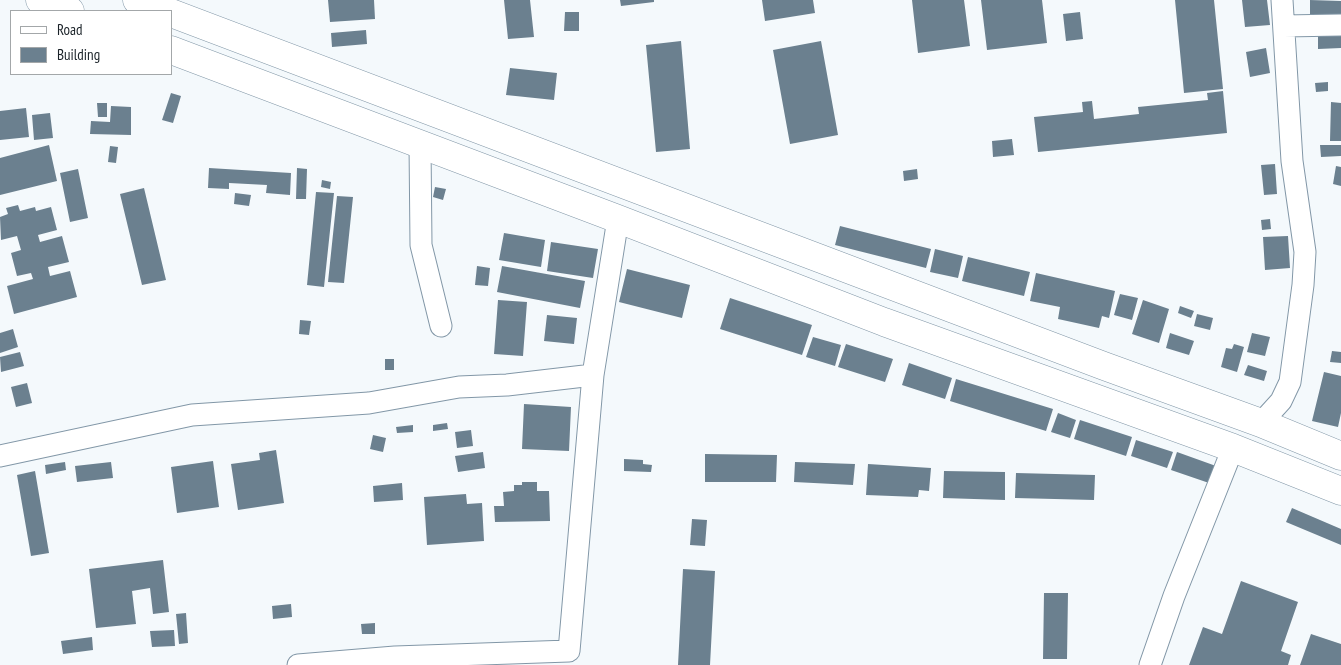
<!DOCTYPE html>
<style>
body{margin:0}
#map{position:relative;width:1341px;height:665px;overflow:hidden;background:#f4f9fc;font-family:"PT Sans Narrow",sans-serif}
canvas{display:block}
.legend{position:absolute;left:10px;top:10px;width:162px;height:65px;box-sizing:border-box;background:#fff;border:1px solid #a3a7a9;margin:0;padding:6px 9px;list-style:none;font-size:15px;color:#1a2228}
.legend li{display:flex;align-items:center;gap:10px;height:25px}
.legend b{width:25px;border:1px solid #a3a7a9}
</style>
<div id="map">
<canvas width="1341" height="665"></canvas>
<ul class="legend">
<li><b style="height:6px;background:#fff"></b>Road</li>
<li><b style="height:14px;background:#6b808f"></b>Building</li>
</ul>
</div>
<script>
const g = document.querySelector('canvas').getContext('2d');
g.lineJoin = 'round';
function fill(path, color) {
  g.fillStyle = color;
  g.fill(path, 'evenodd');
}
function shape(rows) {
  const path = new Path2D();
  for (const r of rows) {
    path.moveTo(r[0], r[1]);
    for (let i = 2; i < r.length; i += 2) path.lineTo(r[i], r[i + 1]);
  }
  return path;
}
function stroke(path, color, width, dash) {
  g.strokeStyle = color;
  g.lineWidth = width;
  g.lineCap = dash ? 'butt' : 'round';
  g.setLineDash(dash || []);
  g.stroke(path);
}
const building = shape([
 [328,0,374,0,375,19,330,22],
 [504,0,530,0,534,37,508,39],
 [620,0,654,0,654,2,621,6],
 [762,0,813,0,815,13,765,21],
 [912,0,964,0,970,46,918,53],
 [981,0,1042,0,1047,43,987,50],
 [1175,0,1214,0,1223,89,1184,93],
 [1242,0,1267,0,1270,25,1245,27],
 [1310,0,1341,1,1341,18,1310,18],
 [565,12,579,12,579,31,564,31],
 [1080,12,1083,39,1066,41,1063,14],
 [366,30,367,44,332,47,331,33],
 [1341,32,1341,48,1318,49,1318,33],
 [681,41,690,149,656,152,646,45],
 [821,41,838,135,790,144,773,50],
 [1266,48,1270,73,1250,77,1246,52],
 [510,68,557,73,554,100,506,95],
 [1328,82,1328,91,1316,92,1315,83],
 [1223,91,1227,133,1038,152,1034,117,1083,112,1082,102,1092,101,1094,119,1139,114,1138,107,1208,100,1207,93],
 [171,93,181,96,173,123,162,120],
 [1331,102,1341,103,1341,141,1330,141],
 [97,103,107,103,107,117,98,117],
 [111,106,131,107,131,135,90,134,91,121,110,122],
 [26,108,29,137,0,140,0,111],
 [50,113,53,138,34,140,32,115],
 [1012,139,1014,155,993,157,992,141],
 [49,145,57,181,0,195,0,158],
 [1320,145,1341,145,1341,156,1321,157],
 [110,146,118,147,116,163,108,162],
 [1275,164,1277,194,1264,195,1261,165],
 [1336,166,1341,167,1341,186,1333,184],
 [209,168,291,173,290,195,266,193,267,185,229,183,229,189,208,188],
 [297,168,307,169,306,199,296,199],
 [78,169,88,218,70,222,60,173],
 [917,169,918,179,904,181,903,171],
 [322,180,331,182,330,189,321,187],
 [435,187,446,189,443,200,433,197],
 [144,188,166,280,142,285,120,194],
 [316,192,334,193,324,287,307,285],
 [235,193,251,195,249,206,234,204],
 [337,196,353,197,344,283,328,282],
 [18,205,20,211,35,207,36,211,51,207,57,230,38,235,40,242,62,236,69,262,48,267,50,276,70,271,77,297,14,314,7,286,33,279,31,273,17,276,11,253,21,250,17,236,1,240,0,217,8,214,6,208],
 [1270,219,1271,229,1262,230,1261,220],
 [840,226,931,249,926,268,835,245],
 [504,233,545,240,541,267,499,260],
 [1288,236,1290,268,1265,270,1263,237],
 [551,242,598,249,593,278,547,271],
 [935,249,963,256,958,278,930,272],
 [968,257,1030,272,1024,296,962,281],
 [477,266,490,268,488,286,475,285],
 [502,266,585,281,580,308,497,292],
 [627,269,690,285,682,318,619,302],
 [1036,273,1115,291,1109,318,1102,316,1099,328,1058,319,1060,307,1030,301],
 [1120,294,1138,298,1132,320,1114,315],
 [730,298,812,325,802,355,720,329],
 [498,300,527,302,523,356,494,354],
 [1143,300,1169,309,1159,343,1132,334],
 [1180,306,1194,311,1191,318,1178,313],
 [1197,314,1213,318,1210,330,1194,326],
 [547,315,577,318,574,344,544,341],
 [300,320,311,321,309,335,299,334],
 [13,329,18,347,0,353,0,333],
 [1170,333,1194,341,1189,355,1166,348],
 [1252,333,1270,337,1265,356,1247,352],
 [813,337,841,345,835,366,806,357],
 [846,344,893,359,885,382,838,367],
 [1234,344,1244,347,1237,372,1221,367,1226,348,1232,349],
 [1332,351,1341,352,1341,363,1330,362],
 [20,352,24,366,1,372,0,357],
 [385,359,394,359,394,370,385,370],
 [909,363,952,378,945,399,902,385],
 [1248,365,1267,371,1264,381,1244,375],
 [1324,372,1341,376,1341,413,1338,427,1312,421],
 [956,379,1053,409,1046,431,950,401],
 [27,383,32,403,16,407,11,387],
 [524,404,571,407,569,451,522,449],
 [1058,413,1076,420,1070,438,1051,432],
 [1080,420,1132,437,1126,456,1074,439],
 [447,423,448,429,433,431,433,425],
 [413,425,413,432,397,433,396,427],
 [471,430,473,446,457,448,455,432],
 [373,435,386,438,383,452,370,449],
 [1136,440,1173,452,1167,468,1131,456],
 [276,450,284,503,238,510,231,464,260,460,259,453],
 [483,452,485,468,458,472,455,456],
 [1177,452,1216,466,1209,483,1171,470],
 [705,454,777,455,776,482,705,482],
 [624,459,643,460,643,464,652,465,651,472,624,471],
 [213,461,219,507,177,513,171,467],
 [65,462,66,470,46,474,45,465],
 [111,462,113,478,77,482,75,466],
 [795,462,855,464,853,485,794,482],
 [868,464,931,468,929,491,919,490,918,497,866,495],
 [35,471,49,553,31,556,17,475],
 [944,471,1005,472,1005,500,943,498],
 [1016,473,1095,475,1094,500,1015,498],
 [522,482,537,482,537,491,549,491,550,521,495,522,494,506,504,506,503,492,514,491,514,485,522,485],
 [402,483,403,500,374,502,373,486],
 [466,494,467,504,482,503,484,541,427,545,424,497],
 [1292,508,1341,529,1341,545,1286,522],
 [692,519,707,520,705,546,690,545],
 [163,560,169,612,153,614,150,588,132,591,136,624,96,628,89,569],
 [683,569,715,571,710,665,678,665],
 [1241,581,1298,602,1281,651,1291,655,1288,665,1189,665,1203,627,1222,634],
 [1044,593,1068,593,1067,659,1043,659],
 [291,604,292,617,273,619,272,606],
 [186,613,188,643,179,644,176,614],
 [375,623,375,634,362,634,361,624],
 [174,630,175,646,152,647,150,631],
 [1311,634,1341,644,1341,665,1300,665],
 [92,637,93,650,63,654,61,641]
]);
const minor = shape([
 [1284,26,1341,25],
 [420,144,421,245,441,326],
 [1261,423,1281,401,1290,382,1303,285,1305,252,1292,161,1282,0],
 [0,456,192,415,369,403,459,387,507,385,593,375],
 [298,665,395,657,569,651,593,375,618,219],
 [1150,665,1174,596,1233,448]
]);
const secondary = shape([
 [40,0,70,11],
 [137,0,166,11],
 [171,13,1104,366,1261,423,1341,456],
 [171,50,618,219,884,322,1233,448,1341,491]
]);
fill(building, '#6b808f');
stroke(minor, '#8297a7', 23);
stroke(secondary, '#8297a7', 29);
stroke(minor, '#fff', 21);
stroke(secondary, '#fff', 28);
</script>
